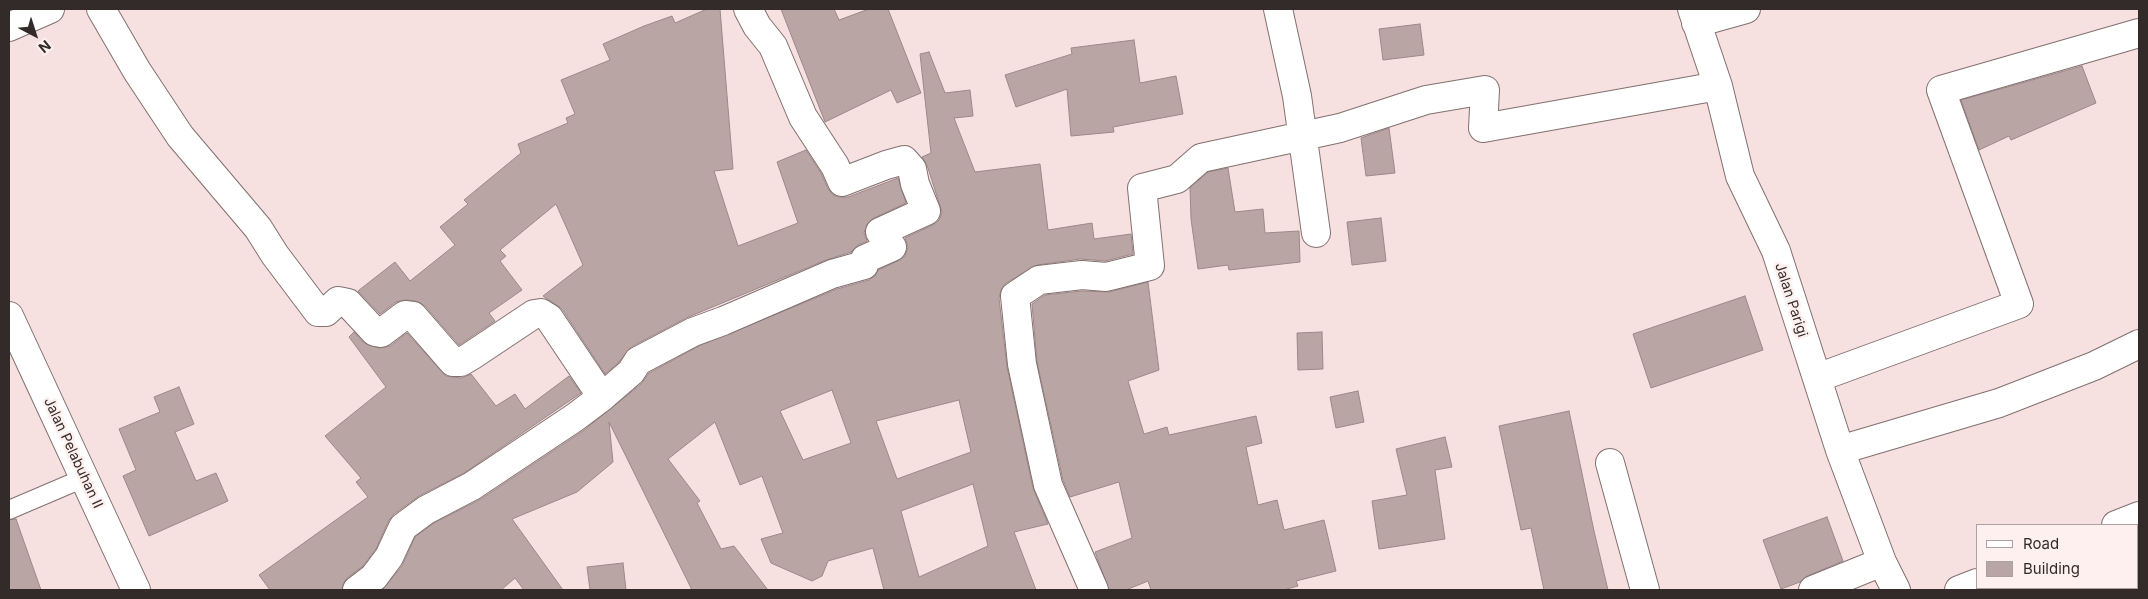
<!DOCTYPE html>
<style>
body{margin:0}
#map{position:relative;width:2148px;height:599px;overflow:hidden;background:#f6e0e0;font-family:Inter,sans-serif}
canvas{display:block}
.frame{position:absolute;inset:0;border:10px solid #332b2a;pointer-events:none}
.legend{position:absolute;left:1976px;top:524px;width:162px;height:65px;box-sizing:border-box;background:#fdf0ef;border:1px solid #aca1a0;margin:0;padding:6px 9px;list-style:none;font-size:15px;color:#332b2a}
.legend li{display:flex;align-items:center;gap:10px;height:25px}
.legend b{width:25px;border:1px solid #aca1a0}
.north{position:absolute;left:10px;top:10px;width:50px;height:50px;-webkit-text-stroke:4px #fdf0ef;paint-order:stroke;rotate:140deg;font-size:14px;font-weight:700;line-height:20px;text-align:center;color:#332b2a}
.north::after{content:'';display:block;margin:auto;width:18px;height:22px;background:#332b2a;clip-path:polygon(50% 0,100% 100%,50% 72%,0 100%)}
</style>
<div id="map">
<canvas width="2148" height="599"></canvas>
<div class="frame"></div>
<ul class="legend">
<li><b style="height:6px;background:#fff"></b>Road</li>
<li><b style="height:14px;background:#b9a5a4"></b>Building</li>
</ul>
<div class="north">N</div>
</div>
<script>
const g = document.querySelector('canvas').getContext('2d');
g.lineJoin = 'round';
function fill(path, color) {
  g.fillStyle = color;
  g.fill(path, 'evenodd');
}
function shape(rows) {
  const path = new Path2D();
  for (const r of rows) {
    path.moveTo(r[0], r[1]);
    for (let i = 2; i < r.length; i += 2) path.lineTo(r[i], r[i + 1]);
  }
  return path;
}
function stroke(path, color, width, dash) {
  g.strokeStyle = color;
  g.lineWidth = width;
  g.lineCap = dash ? 'butt' : 'round';
  g.setLineDash(dash || []);
  g.stroke(path);
}
function write(font, color, halo, rows, align = 'center') {
  g.font = font + ' Inter,sans-serif';
  g.lineWidth = 5;
  g.setLineDash([]);
  g.textBaseline = 'middle';
  g.strokeStyle = halo;
  g.fillStyle = color;
  for (const [text, x, y, turn = 0] of rows) {
    g.save();
    g.translate(x, y);
    g.rotate((+turn || 0) * Math.PI / 180);
    g.textAlign = isNaN(turn) ? turn : align;
    if (halo) g.strokeText(text, 0, 0);
    g.fillText(text, 0, 0);
    g.restore();
  }
}
const building = shape([
 [707,9,720,9,733,169,714,171,738,246,798,223,777,162,806,150,821,173,828,189,833,195,839,197,848,197,898,178,906,203,874,218,867,224,864,233,867,241,858,245,851,252,826,260,686,318,631,347,619,362,605,374,562,309,543,296,583,265,556,204,500,250,506,256,500,261,522,290,489,313,495,321,459,345,425,306,416,301,406,300,396,302,380,314,358,291,395,262,410,281,455,245,440,227,468,204,464,200,521,153,518,144,568,123,566,118,575,114,561,80,610,60,603,44,644,26,672,16,675,23,707,9],
 [781,9,834,9,839,20,869,9,888,9,921,93,897,103,891,90,825,122,781,9],
 [1420,24,1424,55,1383,60,1379,29,1420,24],
 [1134,40,1140,83,1176,76,1183,114,1113,127,1114,132,1071,136,1067,89,1016,107,1005,75,1072,54,1071,48,1134,40],
 [929,52,945,93,970,90,973,116,954,118,975,172,1040,164,1048,230,1092,223,1094,239,1131,234,1133,254,1105,261,1080,259,1037,265,1006,283,1001,290,999,298,1007,367,1033,488,1048,524,1014,532,1036,590,884,590,873,548,828,561,822,576,812,581,771,563,761,539,783,533,762,476,740,485,715,422,668,459,700,501,697,503,721,549,734,546,768,590,692,590,609,422,613,462,577,492,512,519,563,590,524,590,515,578,501,590,382,590,402,566,415,537,434,523,481,499,583,431,641,384,649,373,699,346,837,289,869,280,875,276,878,270,898,261,905,256,908,247,905,238,933,225,939,220,942,212,927,165,922,157,931,153,920,54,929,52],
 [832,390,851,443,803,460,780,411,832,390],
 [959,400,971,452,897,479,876,421,959,400],
 [973,484,988,546,919,577,901,511,973,484],
 [2082,66,2096,103,2011,140,2009,136,1979,150,1961,100,2082,66],
 [1389,128,1395,173,1366,176,1361,138,1389,128],
 [1228,168,1235,212,1263,209,1265,233,1299,231,1300,262,1229,270,1228,265,1198,269,1191,219,1190,188,1208,172,1228,168],
 [1381,218,1386,261,1352,265,1347,222,1381,218],
 [1148,282,1159,370,1128,381,1144,434,1167,427,1169,435,1256,416,1262,443,1246,447,1258,505,1277,500,1284,530,1324,520,1336,571,1296,581,1298,586,1283,590,1151,590,1148,581,1126,590,1109,590,1095,552,1132,538,1119,482,1070,497,1063,480,1037,362,1032,304,1045,295,1082,291,1109,292,1148,282],
 [1745,296,1763,350,1651,388,1633,334,1745,296],
 [354,332,364,343,379,348,390,346,407,333,446,376,461,378,471,374,496,406,515,394,525,409,569,376,581,393,464,473,419,496,394,514,389,520,376,549,363,566,347,578,343,584,342,590,270,590,259,575,368,497,356,482,361,478,325,436,386,387,349,337,354,332],
 [1322,332,1323,369,1298,370,1297,333,1322,332],
 [179,387,194,424,175,432,196,481,216,473,228,501,149,536,123,476,136,470,119,429,160,412,154,397,179,387],
 [1358,391,1364,422,1336,428,1330,397,1358,391],
 [1569,411,1594,531,1608,590,1544,590,1531,528,1521,530,1499,426,1569,411],
 [1445,437,1452,467,1435,470,1445,539,1379,549,1372,501,1407,495,1396,449,1445,437],
 [1827,517,1843,561,1807,576,1800,582,1781,589,1763,540,1827,517],
 [16,519,41,590,9,590,9,520,16,519],
 [623,563,626,590,590,590,587,567,623,563]
]);
const service = shape([
 [9,510,84,478]
]);
const minor = shape([
 [101,9,137,71,180,136,258,228,275,255,318,312,326,312,338,301,348,303,375,332,381,333,405,315,413,316,453,362,461,362,471,356,534,314,541,313,549,318,602,397],
 [1278,9,1297,96,1316,233],
 [1692,9,1718,86,1740,176,1776,251,1840,450,1882,562,1896,590],
 [1696,23,1746,9],
 [9,27,50,9],
 [1817,378,2019,304,1941,90,2139,33],
 [1840,450,1999,403,2094,366,2139,344],
 [1610,463,1645,590],
 [2116,525,2139,516],
 [2117,588,2118,590],
 [357,590,374,577,389,557,403,527,426,510,472,486,574,418,602,397,631,372,638,361,693,332,723,321,832,274,864,265,865,259,892,247,880,232,926,211,915,184,912,169,904,160,886,165,842,182,835,166,803,117,773,46,757,26,748,9],
 [1094,590,1048,485,1022,364,1015,296,1039,280,1082,275,1106,277,1150,266,1142,188,1177,179,1201,158,1340,128,1426,100,1485,90,1483,128,1718,86],
 [1813,590,1882,562],
 [1959,590,1977,583]
]);
const secondary = shape([
 [9,316,136,590]
]);
const streetNames = [
 ["Jalan Parigi",1791,300,72],
 ["Jalan Pelabuhan II",73,453,65]
];
fill(building, '#b9a5a4');
stroke(building, '#9c8888', 1);
stroke(service, '#82706f', 20);
stroke(minor, '#82706f', 30);
stroke(secondary, '#82706f', 30);
stroke(service, '#fff', 18);
stroke(minor, '#fff', 28);
stroke(secondary, '#fff', 28);
write('14px', '#332b2a', '#fdf0ef', streetNames);
</script>
